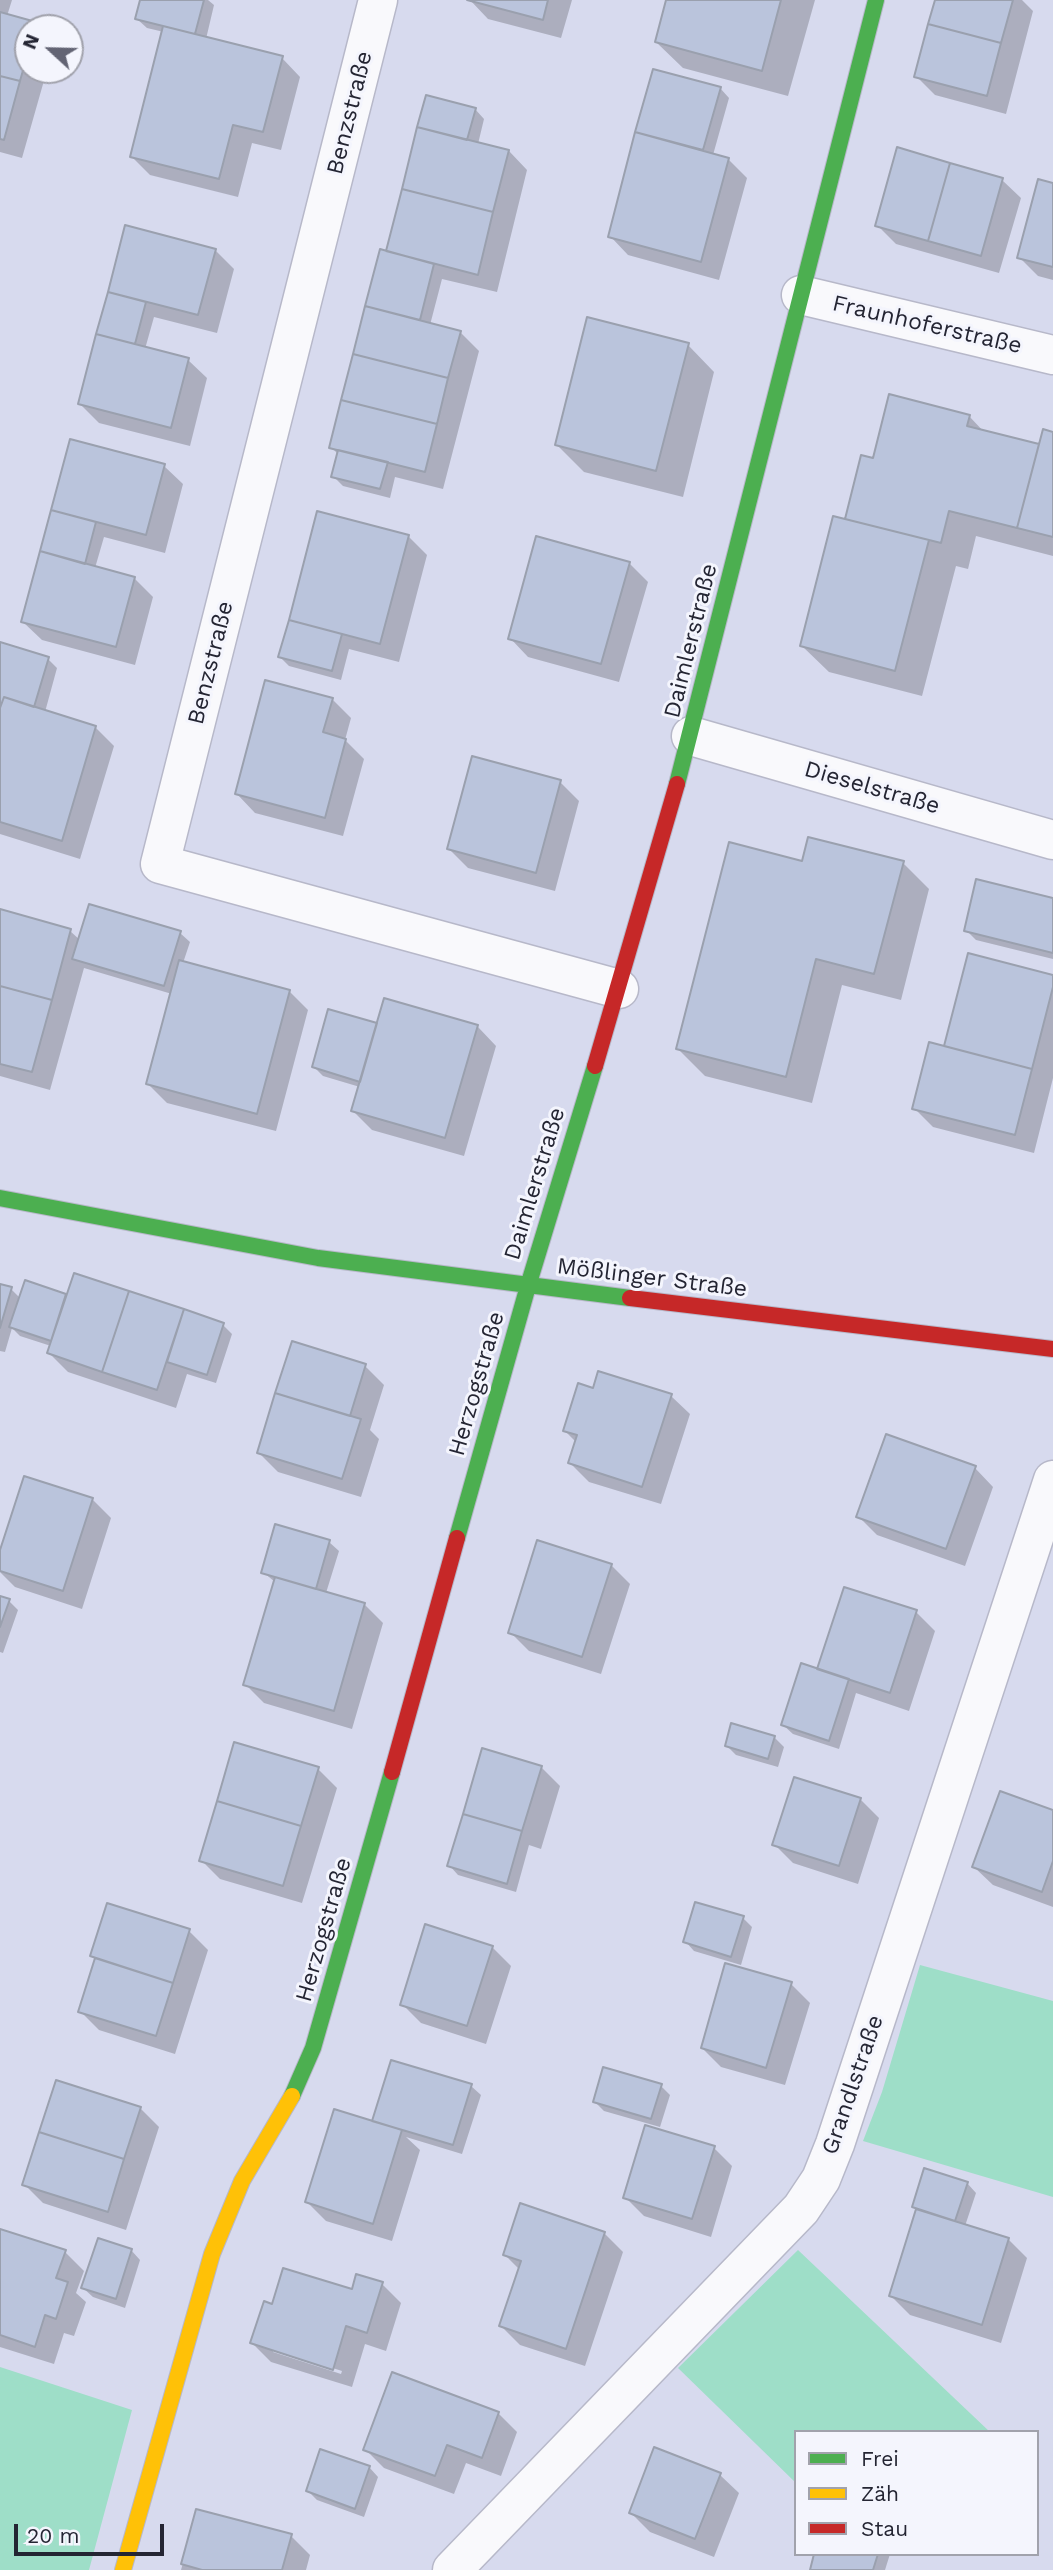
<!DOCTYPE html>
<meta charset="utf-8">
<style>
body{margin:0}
#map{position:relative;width:1053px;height:2570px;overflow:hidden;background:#d7daee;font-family:"Work Sans",sans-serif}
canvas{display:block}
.legend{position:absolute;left:794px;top:2430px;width:245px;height:126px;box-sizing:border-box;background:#f4f5fd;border:2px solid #a1a2ac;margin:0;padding:9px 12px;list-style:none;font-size:21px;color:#242533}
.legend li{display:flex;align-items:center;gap:14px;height:35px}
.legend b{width:35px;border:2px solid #a1a2ac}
.north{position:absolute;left:14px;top:14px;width:70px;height:70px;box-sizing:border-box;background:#f4f5fd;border:2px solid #a1a2ac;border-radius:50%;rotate:292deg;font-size:19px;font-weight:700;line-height:28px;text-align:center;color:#242533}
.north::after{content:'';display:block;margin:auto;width:24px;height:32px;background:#636474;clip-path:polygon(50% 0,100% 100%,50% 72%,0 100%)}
.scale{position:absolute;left:14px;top:2524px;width:150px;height:32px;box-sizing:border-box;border:4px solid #242533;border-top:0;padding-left:9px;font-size:21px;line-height:24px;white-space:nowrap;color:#242533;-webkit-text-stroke:5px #f4f5fd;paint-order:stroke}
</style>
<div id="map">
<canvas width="1053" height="2570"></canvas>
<ul class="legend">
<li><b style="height:9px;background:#4caf50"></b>Frei</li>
<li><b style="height:9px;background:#ffc107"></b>Zäh</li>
<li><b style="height:9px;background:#c62828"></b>Stau</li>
</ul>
<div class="north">N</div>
<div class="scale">20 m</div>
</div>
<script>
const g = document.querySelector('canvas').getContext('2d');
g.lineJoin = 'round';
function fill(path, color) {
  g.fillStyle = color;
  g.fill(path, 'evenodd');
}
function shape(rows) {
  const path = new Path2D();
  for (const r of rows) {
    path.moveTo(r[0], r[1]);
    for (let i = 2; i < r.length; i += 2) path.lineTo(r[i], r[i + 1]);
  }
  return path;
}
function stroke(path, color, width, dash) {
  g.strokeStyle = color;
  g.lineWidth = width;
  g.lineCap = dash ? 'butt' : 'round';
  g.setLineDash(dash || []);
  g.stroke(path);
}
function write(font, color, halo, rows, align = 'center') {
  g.font = font + ' "Work Sans",sans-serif';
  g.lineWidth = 6;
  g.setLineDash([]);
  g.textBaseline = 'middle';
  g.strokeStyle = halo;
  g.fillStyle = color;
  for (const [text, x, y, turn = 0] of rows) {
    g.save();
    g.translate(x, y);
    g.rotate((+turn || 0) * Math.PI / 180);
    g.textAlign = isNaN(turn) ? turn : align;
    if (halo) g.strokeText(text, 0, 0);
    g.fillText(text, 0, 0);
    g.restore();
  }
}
const green = shape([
 [920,1965,1053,2001,1053,2197,863,2141,882,2092],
 [798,2250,990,2432,796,2432,796,2483,678,2368],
 [0,2367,132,2410,89,2570,0,2570]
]);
const shadow = shape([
 [0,0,12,0,7,16,35,23,40,28,28,28,28,70,47,70,22,158,0,152],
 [142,0,208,0,214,5,206,39,282,58,300,77,281,150,252,143,238,197,150,175,131,156,164,32,147,28,137,19],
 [470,0,572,0,561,38,488,19],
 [668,0,815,0,788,96,683,68,656,42],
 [936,0,1022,0,1033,11,1006,114,935,95,916,76],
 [654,71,720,88,729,98,713,155,728,159,747,178,719,280,628,255,610,236],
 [475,109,484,119,478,144,509,151,527,170,497,292,442,279,430,325,460,332,479,351,443,489,395,477,390,498,343,486,333,476,338,454,331,447,381,251,387,253],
 [1002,180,1021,198,999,273,896,244,877,225],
 [1053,185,1053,280,1038,276,1019,257],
 [215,250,234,269,217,333,154,317,145,349,188,360,207,378,190,446,99,423,80,404,98,334,114,296,110,291],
 [688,345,714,372,683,497,584,472,557,445],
 [969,416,985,433,1040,446,1053,433,1053,556,976,536,968,569,956,566,922,696,829,672,802,646,846,521,874,460],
 [71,441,164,466,183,484,165,553,104,537,95,568,134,578,153,597,135,665,42,640,23,622],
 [319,513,408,536,427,555,399,662,349,649,341,680,289,666,280,657],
 [629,563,648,582,619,682,528,657,510,638],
 [0,644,48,659,57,668,45,712,95,727,114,746,80,859,0,834],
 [332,699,351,718,345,740,364,759,343,836,255,813,237,794],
 [560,782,579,801,555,891,468,868,449,849],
 [804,863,903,863,929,889,901,1000,842,985,812,1103,705,1076,678,1049],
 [1053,900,1053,959,976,940,966,930],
 [0,911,70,931,80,940,180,933,190,942,183,963,289,991,308,1010,276,1131,167,1103,148,1084,172,994,84,968,50,1090,0,1076],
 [1053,976,1053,1078,1034,1153,933,1127,914,1108,945,1048],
 [385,1000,478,1027,496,1046,464,1156,372,1130,353,1111,360,1087,323,1076,314,1067,378,1027],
 [75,1275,223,1325,232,1334,216,1383,187,1374,176,1408,68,1372,49,1353,51,1346,20,1336,12,1328,5,1352,0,1351,0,1285,11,1289,20,1298,65,1295,67,1298],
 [365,1366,384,1385,370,1430,379,1439,361,1497,278,1472,259,1453],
 [594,1390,671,1396,690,1414,661,1504,589,1482,570,1463,576,1442,565,1431],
 [975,1468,993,1487,965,1566,877,1535,858,1516],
 [92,1499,111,1518,82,1609,15,1587,0,1572,0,1556],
 [329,1542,339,1551,326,1593,364,1604,383,1623,352,1729,264,1703,245,1684,275,1582,263,1572],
 [611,1565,630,1584,601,1674,529,1651,510,1632],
 [846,1589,916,1612,935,1631,909,1711,856,1693,839,1749,793,1734,783,1725,823,1673],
 [0,1598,9,1601,18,1610,3,1653,0,1652],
 [774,1737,784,1747,778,1767,736,1755,727,1746],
 [541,1767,560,1786,541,1849,529,1845,516,1892,458,1875,449,1865],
 [318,1769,337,1788,302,1903,220,1879,201,1860],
 [860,1799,879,1818,858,1884,793,1863,774,1844],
 [1053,1812,1053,1907,993,1885,974,1867],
 [743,1918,752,1927,741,1965,694,1951,685,1941],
 [189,1931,208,1950,175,2054,99,2030,80,2011,96,1961,92,1956],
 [492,1947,511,1966,486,2044,421,2023,402,2004],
 [791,1984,810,2003,785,2085,721,2067,702,2048],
 [471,2086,481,2095,462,2154,406,2137,420,2150,392,2241,326,2221,307,2202,373,2123],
 [661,2086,670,2095,660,2127,604,2111,595,2102],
 [140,2108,159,2127,126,2230,43,2203,24,2184],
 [714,2148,732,2166,711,2237,644,2216,625,2197],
 [967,2183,976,2193,965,2226,1008,2239,1027,2258,1001,2343,910,2315,891,2296,918,2211,914,2207],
 [521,2205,605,2234,623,2252,585,2366,520,2345,501,2326,520,2270,505,2255],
 [0,2231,65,2252,84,2271,76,2293,86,2302,74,2336,64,2333,54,2364,0,2347],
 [131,2250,140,2260,125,2308,93,2297,83,2288],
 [382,2284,401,2303,386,2351,365,2344,352,2387,271,2362,252,2343,273,2306],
 [273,2349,342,2371,341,2374,273,2352],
 [498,2413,517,2432,501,2476,466,2463,454,2494,384,2468,365,2449],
 [369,2467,378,2477,364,2517,317,2500,308,2491],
 [720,2475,739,2493,714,2557,650,2532,631,2513],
 [198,2511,291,2536,310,2555,306,2570,181,2570],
 [816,2554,890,2554,885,2570,811,2570]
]);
const building = shape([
 [140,0,204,0,195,34,135,19,140,0],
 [467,0,548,0,543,20,467,0],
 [666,0,781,0,762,71,655,42,666,0],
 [935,0,1013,0,1001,43,928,24,935,0],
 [0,12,36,22,35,28,28,28,28,53,20,81,0,76,0,12],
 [928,24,1001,43,987,96,914,77,928,24],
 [163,26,283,56,263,132,233,125,219,179,130,157,163,26],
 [653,69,721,87,703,150,635,132,653,69],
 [0,76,20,81,4,140,0,139,0,76],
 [426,95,476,108,467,140,417,127,426,95],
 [417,127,509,150,493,212,402,189,417,127],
 [635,132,729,158,701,262,608,237,635,132],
 [897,147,950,163,928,241,875,226,897,147],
 [950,163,1003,178,981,256,928,241,950,163],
 [1038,179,1053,183,1053,267,1017,258,1038,179],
 [402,189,493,212,478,275,386,251,402,189],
 [125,225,216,249,198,315,108,292,125,225],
 [380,249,434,264,420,320,365,306,380,249],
 [108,292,146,302,135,344,96,334,108,292],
 [365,306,461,331,448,378,353,354,365,306],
 [587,317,689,343,656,471,555,445,587,317],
 [96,334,189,358,171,428,78,404,96,334],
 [353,354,448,378,437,424,341,400,353,354],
 [889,394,970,415,967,426,1039,444,1017,528,949,511,941,543,845,519,861,455,873,458,889,394],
 [341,400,437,424,425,472,329,448,341,400],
 [1043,429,1053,432,1053,537,1017,528,1043,429],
 [70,439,165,464,146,535,51,510,70,439],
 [338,450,388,462,380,489,331,477,338,450],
 [51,510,96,522,85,564,40,551,51,510],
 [317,511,409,535,380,644,289,620,317,511],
 [833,516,929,540,895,671,800,646,833,516],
 [536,536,630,562,601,664,508,639,536,536],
 [40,551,135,577,116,647,21,622,40,551],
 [289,620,342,634,332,671,278,657,289,620],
 [0,642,49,657,34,707,4,697,0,708,0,642],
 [265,680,333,698,323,732,346,739,325,818,235,794,265,680],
 [4,697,96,726,62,841,0,822,0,708,4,697],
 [472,756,561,780,536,873,447,849,472,756],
 [808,837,904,861,874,974,816,959,786,1077,676,1049,729,842,802,861,808,837],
 [976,879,1053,898,1053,953,964,931,976,879],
 [89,904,181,931,164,986,72,959,89,904],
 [0,909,71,929,52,1000,0,986,0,909],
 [968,953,1053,975,1053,987,1032,1069,944,1046,968,953],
 [179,960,290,990,257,1114,146,1084,179,960],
 [0,986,52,1000,32,1072,0,1064,0,986],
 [384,998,478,1025,445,1138,351,1111,384,998],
 [328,1009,377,1023,360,1082,312,1067,328,1009],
 [929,1042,1032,1069,1015,1135,912,1109,929,1042],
 [74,1273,129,1291,102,1372,47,1353,74,1273],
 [25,1280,66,1294,51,1341,9,1327,25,1280],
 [0,1284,12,1287,0,1328,0,1284],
 [129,1291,184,1309,157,1390,102,1372,129,1291],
 [184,1309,224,1323,207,1375,167,1362,184,1309],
 [292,1341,366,1364,350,1416,275,1393,292,1341],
 [598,1371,672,1394,642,1487,568,1463,577,1435,563,1431,578,1383,593,1388,598,1371],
 [275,1393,361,1419,342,1479,257,1453,275,1393],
 [886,1434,976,1466,946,1549,856,1517,886,1434],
 [24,1476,93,1498,63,1591,0,1571,0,1550,24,1476],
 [275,1524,330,1540,316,1589,261,1573,275,1524],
 [537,1540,612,1564,582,1657,508,1633,537,1540],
 [275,1577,365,1603,334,1711,243,1685,275,1577],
 [844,1587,917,1610,890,1693,817,1669,844,1587],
 [0,1596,10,1599,0,1627,0,1596],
 [801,1663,849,1679,829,1741,781,1725,801,1663],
 [731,1723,775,1736,768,1759,725,1746,731,1723],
 [234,1742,319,1767,301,1826,217,1801,234,1742],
 [482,1748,542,1766,522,1831,463,1814,482,1748],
 [794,1777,861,1798,839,1866,772,1845,794,1777],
 [1000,1791,1053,1810,1053,1861,1042,1892,972,1867,1000,1791],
 [217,1801,301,1826,283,1886,199,1861,217,1801],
 [463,1814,522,1831,507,1884,447,1866,463,1814],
 [695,1902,744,1916,731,1957,683,1942,695,1902],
 [107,1903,190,1929,173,1983,90,1956,107,1903],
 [425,1924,493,1946,467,2026,400,2005,425,1924],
 [95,1958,173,1983,156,2036,78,2012,95,1958],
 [725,1963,792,1982,766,2068,701,2048,725,1963],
 [391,2060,472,2084,453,2145,372,2121,391,2060],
 [603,2067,662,2084,651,2119,593,2102,603,2067],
 [56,2080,141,2107,124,2159,39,2132,56,2080],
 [334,2109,402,2130,373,2224,305,2202,334,2109],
 [645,2125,715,2146,692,2219,623,2198,645,2125],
 [39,2132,124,2159,108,2212,22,2185,39,2132],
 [924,2168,968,2182,955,2221,912,2207,924,2168],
 [520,2203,605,2232,566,2349,499,2326,521,2261,503,2255,520,2203],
 [916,2209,1009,2238,982,2325,889,2296,916,2209],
 [0,2229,66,2250,56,2278,68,2282,56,2319,45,2315,35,2347,0,2335,0,2229],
 [98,2238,132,2249,116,2299,81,2288,98,2238],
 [283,2268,352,2289,356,2274,383,2282,367,2333,346,2326,333,2370,250,2343,264,2301,272,2304,283,2268],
 [392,2372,499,2412,482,2458,447,2445,435,2476,363,2450,392,2372],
 [654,2447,721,2473,695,2539,629,2513,654,2447],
 [320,2449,370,2466,355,2509,306,2491,320,2449],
 [196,2509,292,2534,282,2570,202,2570,181,2564,196,2509],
 [814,2554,878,2554,873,2570,810,2570,814,2554]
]);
const street = shape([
 [378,0,160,864,619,989],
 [801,295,1053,355],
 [691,736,1053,840],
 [452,2570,801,2209,821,2179,835,2144,1053,1480]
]);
const fast = shape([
 [677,784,876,0],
 [0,1198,318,1258,630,1298],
 [457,1538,528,1286,595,1066],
 [292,2096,313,2048,392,1772]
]);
const slow = shape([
 [123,2570,212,2254,242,2181,292,2096]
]);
const jam = shape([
 [595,1066,677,784],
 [630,1298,1053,1349],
 [392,1772,457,1538]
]);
const streetNames = [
 ["Benzstraße",350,113,-76],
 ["Fraunhoferstraße",927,325,13],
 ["Daimlerstraße",691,641,-76],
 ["Benzstraße",211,663,-76],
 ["Dieselstraße",872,788,16],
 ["Daimlerstraße",535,1184,-73],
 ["Mößlinger Straße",652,1278,7],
 ["Herzogstraße",477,1384,-74],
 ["Herzogstraße",324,1930,-74],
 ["Grandlstraße",853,2085,-71]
];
fill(green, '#9edec8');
fill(shadow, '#0003');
fill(building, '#bac4dc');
stroke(building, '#9aa0ae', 2);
stroke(street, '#b7b8c9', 41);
stroke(fast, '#b7b8c9', 18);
stroke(slow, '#b7b8c9', 18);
stroke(jam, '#b7b8c9', 18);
stroke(street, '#f9f9fc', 38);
stroke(fast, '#4caf50', 16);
stroke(slow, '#ffc107', 16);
stroke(jam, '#c62828', 16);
write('23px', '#242533', '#f4f5fd', streetNames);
</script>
